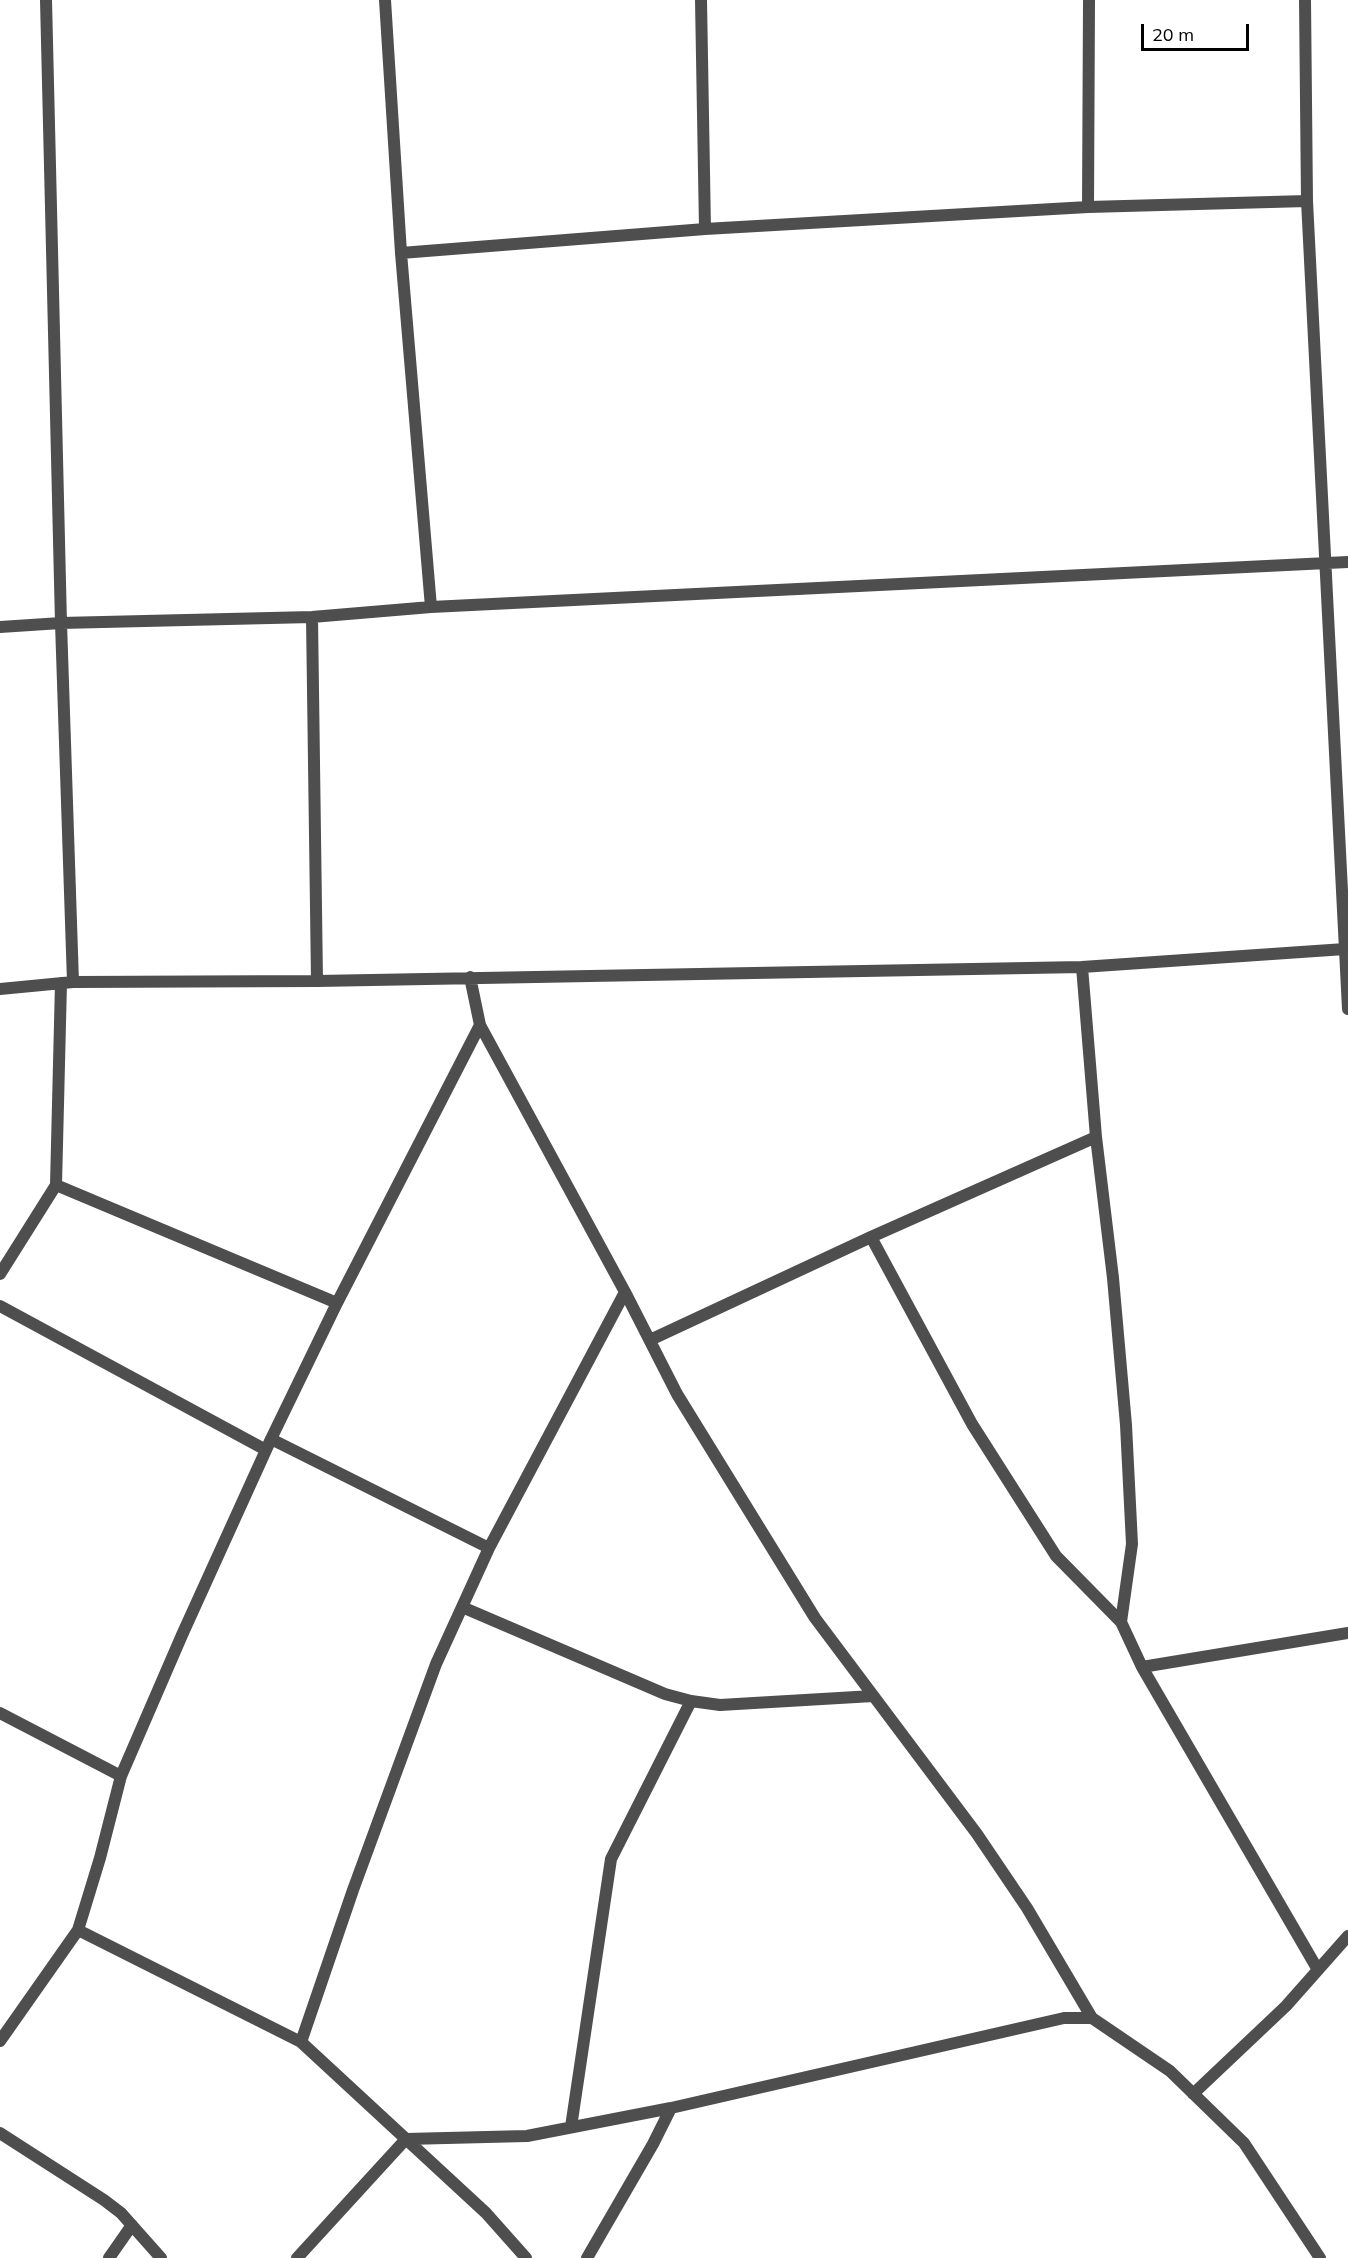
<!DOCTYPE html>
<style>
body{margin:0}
#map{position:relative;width:1348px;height:2258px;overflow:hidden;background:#fff;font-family:Mulish,sans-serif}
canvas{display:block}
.scale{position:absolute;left:1141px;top:24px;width:108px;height:27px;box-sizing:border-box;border:3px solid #000;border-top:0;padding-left:8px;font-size:18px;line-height:21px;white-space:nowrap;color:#000;-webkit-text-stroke:4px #fff;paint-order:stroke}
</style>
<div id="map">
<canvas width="1348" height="2258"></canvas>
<div class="scale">20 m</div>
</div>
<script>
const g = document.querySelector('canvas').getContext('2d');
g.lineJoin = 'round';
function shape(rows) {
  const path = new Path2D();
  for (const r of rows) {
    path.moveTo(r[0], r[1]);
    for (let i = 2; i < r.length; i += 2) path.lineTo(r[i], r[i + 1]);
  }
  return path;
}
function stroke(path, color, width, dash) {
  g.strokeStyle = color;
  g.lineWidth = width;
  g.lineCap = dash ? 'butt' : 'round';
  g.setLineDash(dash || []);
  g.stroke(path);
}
const minor = shape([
 [46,0,61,623,73,982],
 [385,0,401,253,431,607],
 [701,0,705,229],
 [1305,0,1307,201,1348,1009],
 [1088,207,1089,0],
 [401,253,705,229,1088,207,1307,201],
 [312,617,317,981],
 [0,627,61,623,312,617,431,607,1348,562],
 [1082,967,1096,1137,1113,1278,1126,1425,1132,1544,1121,1622],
 [0,989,73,982,317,981,1082,967,1345,949],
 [480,1025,625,1292,677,1394,815,1618,977,1834,1027,1908,1092,2018,1170,2071,1244,2143,1320,2258],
 [56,1185,337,1303],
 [871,1237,972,1424,1056,1556,1121,1622,1142,1667,1318,1970],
 [0,1274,56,1185,61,983],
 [0,1306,266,1450],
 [650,1340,871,1237,1096,1137],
 [271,1439,489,1548],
 [462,1607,665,1694,691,1701,720,1705,873,1696],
 [1142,1667,1348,1633],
 [0,1713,121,1776],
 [78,1930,301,2042],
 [0,2041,78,1930,100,1858,121,1776,182,1635,271,1439,337,1303,480,1025,470,977],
 [1193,2094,1286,2006,1348,1936],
 [571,2127,611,1859,691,1701],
 [0,2133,104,2200,121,2213,161,2258],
 [109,2258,132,2225],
 [297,2258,406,2139,527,2136,671,2108,1064,2018,1092,2018],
 [526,2258,486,2213,301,2042,353,1890,436,1664,489,1548,625,1292],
 [587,2258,653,2144,671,2108]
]);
stroke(minor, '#4e4e4e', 12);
</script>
